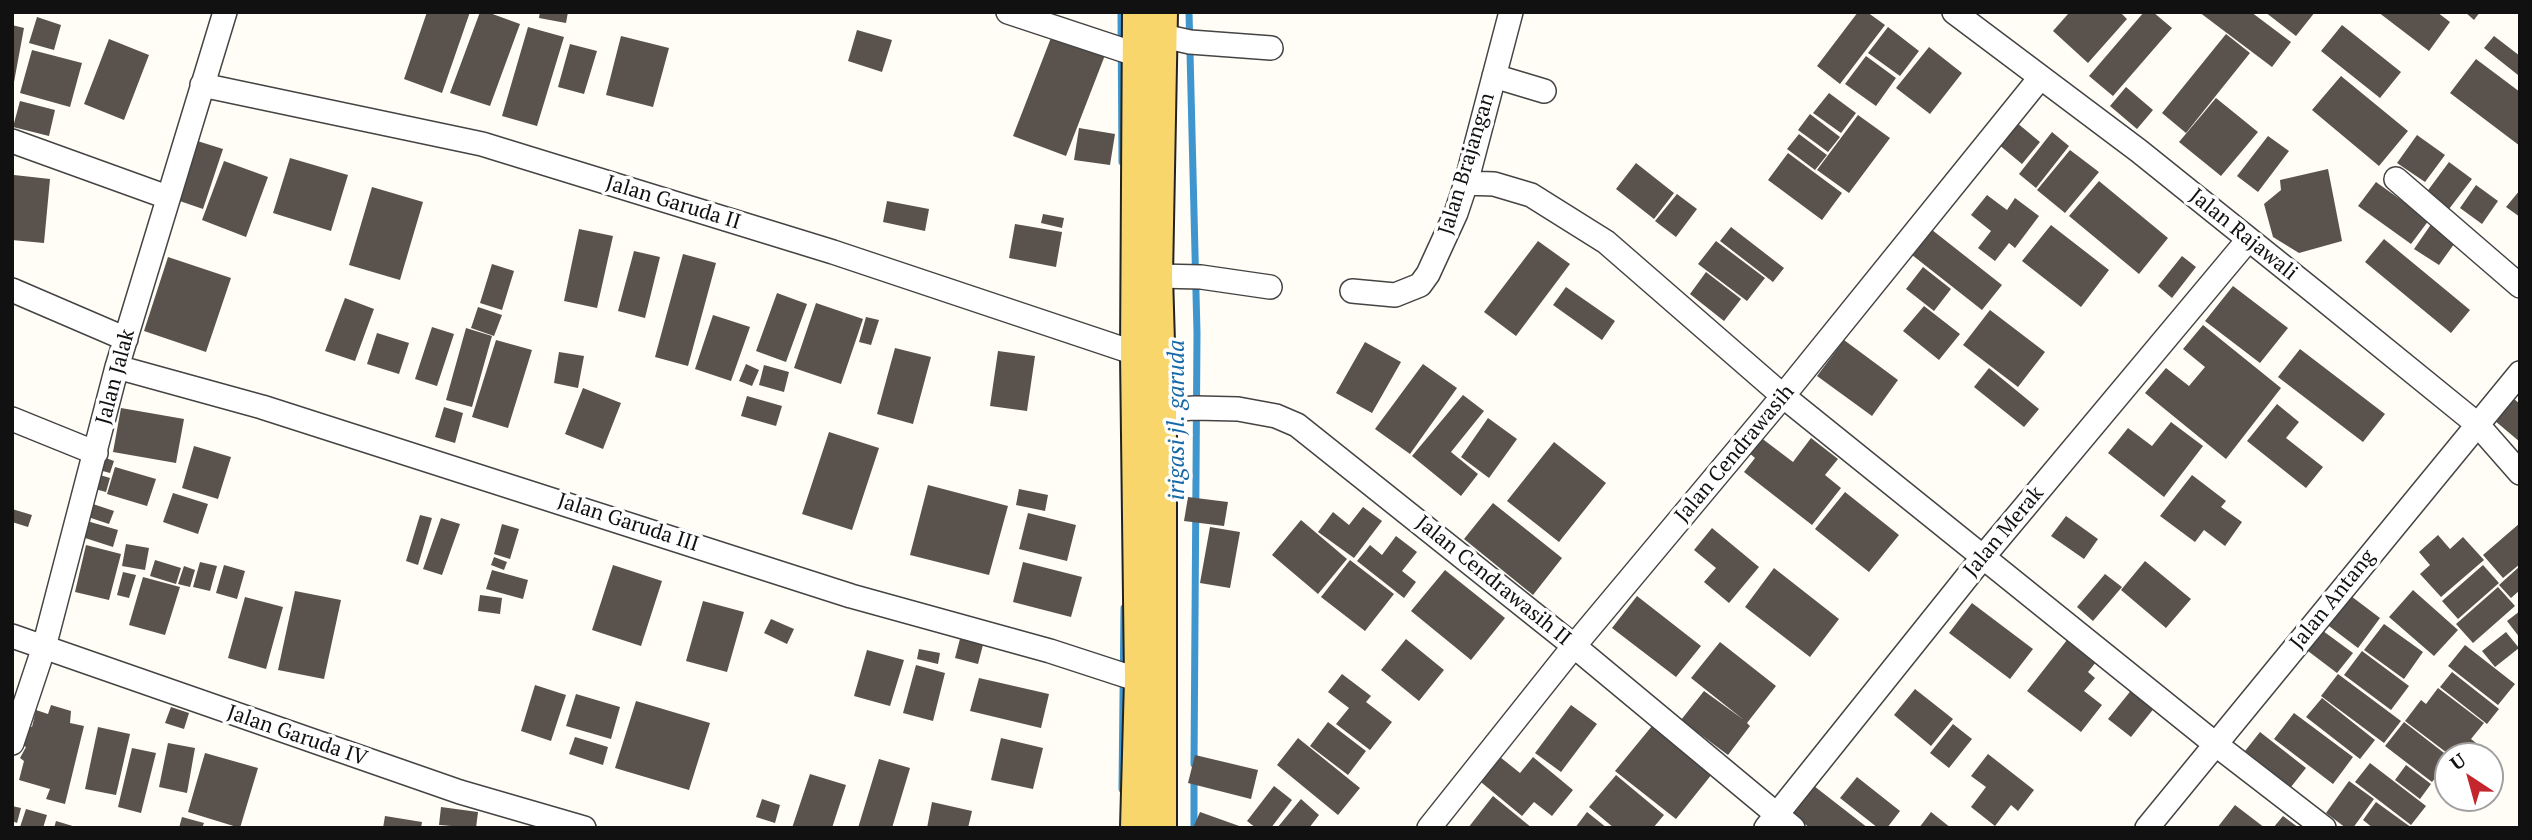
<!DOCTYPE html>
<style>
body{margin:0}
#map{position:relative;width:2532px;height:840px;overflow:hidden;background:#fffdf5;font-family:"PT Serif",serif}
canvas{display:block}
.frame{position:absolute;inset:0;border:14px solid #111;pointer-events:none}
.north{position:absolute;left:2434px;top:742px;width:70px;height:70px;box-sizing:border-box;background:#fff;border:2px solid #a0a0a0;border-radius:50%;rotate:324deg;font-size:19px;font-weight:700;line-height:28px;text-align:center;color:#111}
.north::after{content:'';display:block;margin:auto;width:24px;height:32px;background:#c4262e;clip-path:polygon(50% 0,100% 100%,50% 72%,0 100%)}
</style>
<div id="map">
<canvas width="2532" height="840"></canvas>
<div class="frame"></div>
<div class="north">U</div>
</div>
<script>
const g = document.querySelector('canvas').getContext('2d');
g.lineJoin = 'round';
function shape(rows) {
  const path = new Path2D();
  for (const r of rows) {
    path.moveTo(r[0], r[1]);
    for (let i = 2; i < r.length; i += 2) path.lineTo(r[i], r[i + 1]);
  }
  return path;
}
function stroke(path, color, width, dash) {
  g.strokeStyle = color;
  g.lineWidth = width;
  g.lineCap = dash ? 'butt' : 'round';
  g.setLineDash(dash || []);
  g.stroke(path);
}
function fill(path, color) {
  g.fillStyle = color;
  g.fill(path, 'evenodd');
}
function write(font, color, halo, rows, align = 'center') {
  g.font = font + ' "PT Serif",serif';
  g.lineWidth = 7;
  g.setLineDash([]);
  g.textBaseline = 'middle';
  g.strokeStyle = halo;
  g.fillStyle = color;
  for (const [text, x, y, turn = 0] of rows) {
    g.save();
    g.translate(x, y);
    g.rotate((+turn || 0) * Math.PI / 180);
    g.textAlign = isNaN(turn) ? turn : align;
    if (halo) g.strokeText(text, 0, 0);
    g.fillText(text, 0, 0);
    g.restore();
  }
}
const stream = shape([
 [1121,12,1122,162],
 [1189,12,1197,333,1194,764],
 [1122,789,1124,608],
 [1194,828,1194,776]
]);
const building = shape([
 [427,12,470,12,442,93,404,79],
 [480,12,487,12,520,24,490,106,450,93],
 [540,12,568,12,566,23,539,18],
 [1858,12,1867,12,1885,25,1840,84,1817,66],
 [2066,12,2120,12,2127,19,2088,63,2053,31,2068,14],
 [2144,12,2153,12,2172,28,2113,96,2089,76],
 [2199,12,2251,12,2291,42,2272,67],
 [2265,12,2315,12,2296,36],
 [2378,12,2437,12,2450,22,2429,51],
 [2465,12,2480,12,2474,20],
 [37,17,61,25,54,50,29,43],
 [12,25,24,28,14,82,12,82],
 [2342,25,2401,72,2380,98,2321,51],
 [528,27,564,37,537,126,502,116],
 [1888,27,1919,51,1900,76,1868,53],
 [857,30,892,40,882,72,848,61],
 [1054,30,1107,50,1066,156,1013,136],
 [2226,34,2250,53,2186,133,2162,113],
 [621,36,669,48,653,107,606,95],
 [2494,36,2520,56,2518,75,2484,48],
 [109,39,149,55,124,120,84,104],
 [570,44,597,51,584,94,558,87],
 [1929,47,1962,73,1930,114,1896,88],
 [32,50,82,63,70,107,20,93],
 [1866,56,1896,78,1876,106,1845,84],
 [2476,59,2520,92,2520,146,2450,93],
 [2341,76,2408,131,2379,166,2312,110],
 [2126,87,2153,110,2137,129,2110,106],
 [1829,93,1856,113,1841,133,1813,113],
 [2216,98,2258,132,2221,176,2179,142],
 [20,101,55,110,49,136,13,127],
 [1810,114,1840,137,1828,152,1798,130],
 [1858,115,1890,138,1849,193,1817,170],
 [2010,117,2040,142,2022,164,1992,139],
 [1079,128,1115,134,1110,165,1074,160],
 [2052,132,2069,146,2036,188,2019,174],
 [1799,134,1827,155,1815,170,1787,149],
 [2417,135,2445,155,2425,182,2397,163],
 [2268,136,2289,151,2258,192,2237,176],
 [191,139,223,149,203,209,171,198],
 [2070,150,2099,172,2065,213,2037,190],
 [1788,153,1842,193,1822,220,1768,180],
 [290,158,348,175,331,231,273,213],
 [224,161,268,177,246,237,202,220],
 [2449,162,2472,179,2449,209,2426,193],
 [1636,163,1674,193,1654,219,1616,189],
 [2328,169,2342,241,2299,253,2273,237,2264,204,2281,190,2280,180],
 [14,175,50,179,44,243,12,240],
 [2099,181,2168,238,2139,274,2069,216],
 [2376,182,2429,220,2411,244,2358,206],
 [2476,185,2498,201,2482,224,2460,208],
 [372,187,423,202,400,280,349,265],
 [2520,190,2520,217,2506,207],
 [1677,194,1697,209,1676,237,1655,221],
 [1987,195,2007,210,2015,198,2039,216,2015,248,2009,243,1995,261,1978,248,1991,231,1971,215],
 [887,201,929,209,925,231,883,222],
 [1043,214,1064,218,1062,228,1041,223],
 [2432,223,2457,240,2439,265,2414,249],
 [1015,224,1062,232,1056,267,1009,258],
 [2051,225,2109,270,2081,307,2022,261],
 [1927,226,2002,285,1982,310,1907,251],
 [1731,227,1784,268,1773,282,1720,241],
 [579,229,613,236,597,308,564,301],
 [2384,239,2470,310,2451,333,2365,262],
 [1538,241,1570,264,1516,336,1484,312],
 [1716,241,1765,278,1747,301,1698,264],
 [634,251,660,257,645,318,618,311],
 [683,254,716,263,688,366,655,357],
 [2182,256,2196,267,2172,298,2158,286],
 [168,257,231,278,206,352,144,331],
 [492,264,514,271,502,310,480,303],
 [1923,267,1951,289,1934,311,1906,289],
 [1706,272,1741,299,1724,321,1690,294],
 [2233,286,2288,328,2260,363,2205,321],
 [1566,287,1615,321,1602,340,1553,305],
 [777,293,807,304,786,362,756,351],
 [345,298,374,309,355,361,325,351],
 [816,303,863,319,841,384,794,368],
 [1924,306,1960,334,1939,360,1903,331],
 [478,307,502,315,494,336,471,328],
 [1990,310,2045,352,2018,387,1963,345],
 [713,315,750,327,731,381,695,369],
 [866,317,879,320,871,345,859,342],
 [2203,325,2281,388,2226,459,2145,393,2166,368,2189,386,2205,367,2183,349],
 [432,327,454,334,437,386,415,379],
 [466,328,492,336,472,407,446,400],
 [377,333,409,343,399,374,367,364],
 [496,340,532,350,508,428,472,417],
 [1844,340,1898,380,1872,416,1817,376],
 [1365,342,1401,362,1372,413,1336,393],
 [895,348,931,357,913,424,877,414],
 [2300,349,2385,414,2363,442,2278,377],
 [998,351,1035,356,1027,411,990,406],
 [559,352,584,356,578,388,554,383],
 [746,364,759,370,752,386,739,381],
 [1423,364,1457,388,1410,454,1375,429],
 [764,365,789,372,784,392,759,385],
 [1989,368,2039,409,2024,427,1974,387],
 [583,388,621,403,603,449,565,434],
 [2507,393,2520,404,2520,442,2488,415],
 [1463,395,1484,411,1451,452,1478,474,1461,496,1412,456],
 [747,396,782,406,776,426,741,416],
 [2277,404,2299,422,2286,438,2323,467,2306,488,2247,441],
 [444,407,463,413,455,443,435,437],
 [121,408,184,419,176,463,113,452],
 [1488,418,1517,439,1489,478,1461,457],
 [2171,422,2203,446,2164,497,2108,453,2128,428,2152,446],
 [829,432,879,448,852,530,802,514],
 [1760,437,1793,462,1811,438,1838,459,1825,475,1841,488,1812,525,1744,472,1755,458,1748,452],
 [1554,442,1606,483,1559,542,1507,501],
 [194,446,231,457,218,499,182,488],
 [103,457,114,461,110,473,99,470],
 [115,467,156,479,147,506,107,494],
 [100,475,110,478,106,492,95,489],
 [2192,475,2226,501,2221,507,2242,522,2225,546,2204,530,2195,542,2160,516],
 [928,485,1008,506,989,575,910,555],
 [1019,489,1048,495,1045,511,1016,505],
 [1845,492,1899,535,1869,572,1815,529],
 [173,493,208,504,198,534,163,522],
 [1188,497,1228,502,1224,526,1184,521],
 [87,502,114,511,109,524,82,515],
 [1493,503,1562,558,1533,595,1464,539],
 [1363,507,1382,521,1354,558,1318,532,1333,512,1349,525],
 [12,509,32,515,28,527,12,522],
 [1028,513,1076,525,1067,561,1019,549],
 [420,515,432,518,418,565,406,561],
 [2066,516,2098,539,2084,559,2051,536],
 [441,518,460,524,442,575,423,569],
 [1301,520,1347,559,1318,594,1272,555],
 [87,521,118,530,113,547,82,537],
 [2520,523,2520,564,2503,578,2483,555],
 [502,524,519,529,510,559,494,554],
 [1210,527,1240,532,1230,588,1200,583],
 [1712,528,1759,567,1729,603,1704,582,1716,568,1694,550],
 [2438,535,2450,549,2463,537,2484,560,2441,597,2420,574,2430,565,2419,552],
 [1396,536,1417,552,1402,571,1416,582,1404,598,1357,561,1370,545,1382,555],
 [126,544,149,548,145,570,122,566],
 [86,545,121,554,109,600,75,592],
 [494,557,507,562,504,570,491,565],
 [155,560,181,568,176,584,150,576],
 [1350,560,1394,594,1365,631,1321,597],
 [2145,561,2191,599,2166,628,2121,590],
 [200,562,217,566,210,591,193,587],
 [1023,562,1082,577,1071,617,1013,602],
 [224,565,245,571,237,599,216,593],
 [613,565,662,581,641,646,592,630],
 [2483,565,2499,583,2458,619,2442,601],
 [184,566,195,570,190,587,178,584],
 [2520,566,2520,590,2511,598,2499,585],
 [1774,568,1839,619,1810,657,1745,607],
 [492,570,528,580,523,599,486,589],
 [1445,570,1505,618,1471,660,1411,611],
 [123,572,136,575,129,598,117,595],
 [2105,574,2122,587,2093,621,2077,607],
 [143,577,180,587,165,635,129,625],
 [2498,587,2515,606,2473,643,2456,624],
 [2343,590,2380,618,2358,648,2321,620],
 [2413,590,2458,630,2434,656,2389,617],
 [295,591,341,600,324,679,278,670],
 [480,595,502,598,500,614,478,611],
 [1637,596,1701,646,1676,677,1612,628],
 [245,597,283,607,266,669,228,658],
 [703,601,744,612,727,672,686,661],
 [1972,603,2033,649,2010,679,1949,633],
 [2520,611,2520,638,2507,621],
 [771,619,794,629,787,644,764,633],
 [2384,624,2423,652,2404,679,2364,650],
 [2319,628,2353,653,2337,673,2304,648],
 [2506,632,2519,648,2495,667,2482,651],
 [961,635,984,641,978,664,955,658],
 [1406,639,1444,670,1419,701,1381,670],
 [2067,640,2096,662,2088,672,2095,678,2084,691,2102,705,2081,732,2027,691],
 [1720,642,1776,686,1747,723,1750,726,1728,755,1681,720,1704,691,1744,720,1691,678],
 [2465,645,2515,684,2498,705,2448,666],
 [919,649,940,653,938,664,917,659],
 [867,650,904,660,890,706,854,696],
 [2362,651,2409,686,2391,710,2344,675],
 [916,665,945,673,933,721,903,713],
 [2452,672,2499,709,2487,724,2440,687],
 [1342,674,1371,696,1366,702,1392,722,1370,750,1336,724,1349,708,1328,692],
 [2338,674,2401,721,2384,743,2321,696],
 [979,678,1049,694,1041,728,970,711],
 [535,685,566,695,551,741,521,731],
 [2133,688,2155,707,2131,737,2108,719],
 [2438,688,2484,723,2471,739,2489,753,2487,756,2451,756,2405,721,2421,700,2426,704],
 [1915,689,1953,719,1931,746,1894,715],
 [576,694,620,707,611,739,566,726],
 [2322,698,2375,740,2360,759,2306,717],
 [636,701,710,723,689,790,615,768],
 [51,705,71,711,70,723,84,726,65,804,46,799,50,789,19,780,24,761,20,758,26,747,16,742,21,723,32,727,36,710,48,714],
 [1571,705,1597,724,1561,772,1535,753],
 [171,707,189,713,184,729,165,723],
 [2294,713,2353,757,2333,784,2274,739],
 [1328,722,1366,751,1348,775,1310,746],
 [2404,722,2448,756,2448,762,2432,782,2385,746],
 [1953,724,1972,739,1949,768,1930,753],
 [1652,726,1712,774,1676,819,1615,771],
 [98,727,130,734,116,795,85,789],
 [2260,732,2306,768,2291,787,2245,751],
 [575,737,608,747,603,765,569,754],
 [1001,738,1043,748,1033,789,991,780],
 [1298,738,1360,788,1338,815,1277,765],
 [168,743,195,748,187,793,159,787],
 [132,748,156,753,141,813,118,807],
 [205,753,258,768,240,828,188,812],
 [1495,753,1520,773,1533,757,1573,790,1552,816,1534,802,1522,816,1476,778],
 [1988,754,2034,790,2018,811,2011,805,1995,826,1971,807,1986,787,1971,776],
 [1195,755,1258,770,1251,799,1188,783],
 [879,759,910,768,892,828,858,828],
 [2370,763,2426,806,2411,825,2355,782],
 [2406,765,2431,784,2420,799,2395,780],
 [810,774,846,785,832,828,792,828],
 [1616,775,1664,815,1653,828,1614,828,1589,807],
 [1857,777,1900,811,1887,828,1878,828,1840,798],
 [2349,781,2374,799,2353,828,2346,828,2326,813],
 [1274,786,1292,800,1271,828,1256,828,1247,821],
 [1814,786,1868,828,1810,828,1792,814],
 [1493,796,1532,828,1468,828],
 [762,799,780,805,775,823,756,817],
 [1301,799,1319,815,1309,828,1277,828],
 [932,802,972,811,968,828,927,828],
 [2376,802,2412,828,2373,828,2363,820],
 [2235,805,2265,828,2217,828],
 [12,806,21,808,17,823,12,821],
 [441,807,478,812,476,828,439,825],
 [26,809,47,815,43,828,20,827],
 [1200,812,1242,827,1242,828,1193,828],
 [1587,812,1607,828,1575,828],
 [1931,812,1951,828,1919,828],
 [385,816,422,822,421,828,383,828],
 [2283,816,2299,828,2273,828],
 [182,817,204,823,202,828,179,828],
 [56,821,76,827,76,828,54,828]
]);
const minor = shape([
 [1008,12,1138,55],
 [1954,12,2139,151,2317,294,2477,424,2520,473],
 [1163,36,1190,42,1271,48],
 [1494,76,1544,91],
 [202,85,482,144,833,252,1150,358],
 [12,141,167,197],
 [2396,179,2520,286],
 [1466,183,1494,184,1531,195,1606,242,1783,396,2214,743,2324,828],
 [1158,276,1201,277,1270,287],
 [12,290,126,339],
 [1352,291,1395,295,1420,285,1428,274,1456,213,1466,183,1511,12],
 [117,367,262,407,851,596,1050,651,1139,680],
 [1162,410,1195,408,1238,409,1276,416,1297,425,1574,646,1793,828],
 [12,419,96,453],
 [12,636,460,792,584,828],
 [12,743,44,647,117,367,225,12],
 [1429,828,1574,646,1783,396,2040,78],
 [1766,828,1983,557,2248,240],
 [2147,828,2520,373]
]);
const major = shape([
 [1135,828,1139,680,1135,354,1137,12],
 [1162,828,1162,410,1158,276,1163,12]
]);
const streetNames = [
 ["Jalan Brajangan",1467,164,-73],
 ["Jalan Garuda II",673,203,17],
 ["Jalan Rajawali",2243,235,39],
 ["Jalan Jalak",116,377,-75],
 ["Jalan Cendrawasih",1735,454,-50],
 ["Jalan Garuda III",628,523,18],
 ["Jalan Merak",2004,532,-50],
 ["Jalan Cendrawasih II",1493,581,39],
 ["Jalan Antang",2333,600,-51],
 ["Jalan Garuda IV",297,736,19]
];
const waterNames = [
 ["irigasi jl. garuda",1177,420,-90]
];
stroke(stream, '#3f96cf', 7);
fill(building, '#5a524d');
stroke(minor, '#444', 26);
stroke(major, '#222', 32);
stroke(minor, '#fff', 23);
stroke(major, '#f9d66b', 28);
write('21px', '#111', '#fff', streetNames);
write('italic 23px', '#1768a6', '#fff', waterNames);
</script>
